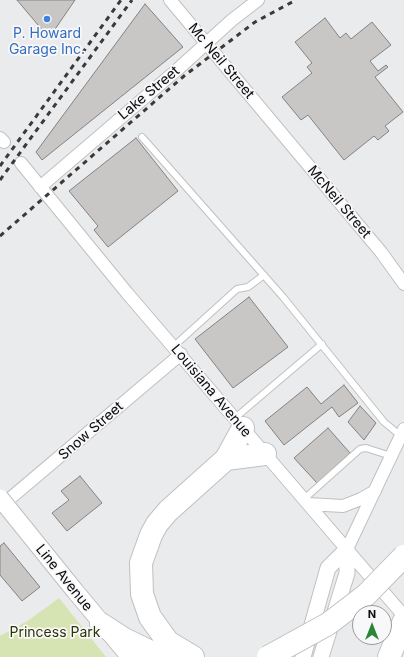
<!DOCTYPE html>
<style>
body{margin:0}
#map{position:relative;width:404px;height:657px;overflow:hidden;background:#eaebec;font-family:Inter,sans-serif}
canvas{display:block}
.north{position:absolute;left:352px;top:605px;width:40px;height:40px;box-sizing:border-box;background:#f8f8fa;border:1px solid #9a9a9b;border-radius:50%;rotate:0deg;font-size:11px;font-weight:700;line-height:16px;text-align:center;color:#0c0c0d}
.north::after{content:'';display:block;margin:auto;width:14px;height:18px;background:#2b8638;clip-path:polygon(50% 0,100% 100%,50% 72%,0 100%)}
</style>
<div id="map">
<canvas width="404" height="657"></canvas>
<div class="north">N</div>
</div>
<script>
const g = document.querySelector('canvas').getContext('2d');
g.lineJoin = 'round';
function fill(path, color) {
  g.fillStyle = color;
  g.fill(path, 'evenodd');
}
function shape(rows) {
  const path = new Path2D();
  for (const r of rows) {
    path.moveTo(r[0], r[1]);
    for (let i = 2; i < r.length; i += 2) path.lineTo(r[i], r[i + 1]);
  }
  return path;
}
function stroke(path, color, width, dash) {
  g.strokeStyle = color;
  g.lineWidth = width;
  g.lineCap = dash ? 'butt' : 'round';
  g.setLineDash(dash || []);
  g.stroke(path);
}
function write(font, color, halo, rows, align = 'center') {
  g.font = font + ' Inter,sans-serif';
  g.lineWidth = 3.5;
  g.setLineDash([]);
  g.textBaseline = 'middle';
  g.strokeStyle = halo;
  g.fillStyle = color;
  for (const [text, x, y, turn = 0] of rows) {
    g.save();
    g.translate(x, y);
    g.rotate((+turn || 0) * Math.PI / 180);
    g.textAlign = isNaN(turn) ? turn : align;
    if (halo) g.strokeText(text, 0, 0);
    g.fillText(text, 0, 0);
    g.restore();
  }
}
const green = shape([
 [59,598,106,657,0,657,0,636,29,620]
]);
const building = shape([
 [17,0,75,0,49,38,17,0],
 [145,4,183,47,42,160,36,152,145,4],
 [325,18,340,38,346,33,351,39,372,22,391,45,370,61,378,71,386,65,388,67,375,77,403,112,385,126,389,131,378,140,374,136,344,160,308,115,301,120,282,97,312,73,307,67,312,63,295,42,325,18],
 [136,138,178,191,108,247,94,230,98,226,69,191,136,138],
 [249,297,288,347,233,388,195,339,249,297],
 [344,385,358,403,339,417,332,407,284,445,265,421,307,387,321,404,344,385],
 [360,406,376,423,364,440,348,422,360,406],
 [328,428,350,453,317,483,294,458,328,428],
 [80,476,102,503,67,531,52,513,69,500,61,491,80,476],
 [4,543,40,587,22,601,0,575,0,546,4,543]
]);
const service = shape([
 [142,137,283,297,384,422,401,436],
 [174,346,237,289,248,287,264,275],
 [235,418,322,344],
 [304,499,360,449,366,448,391,456]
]);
const minor = shape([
 [170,0,381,252,404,284],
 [0,138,4,142],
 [21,163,127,293,404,616],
 [40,187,178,69,232,20,258,0],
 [308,504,343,506,361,499,375,491],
 [0,507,181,354],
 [347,549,404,429]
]);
const tertiary = shape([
 [303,657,328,568,347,549],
 [321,657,347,573,347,549]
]);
const secondary = shape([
 [75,591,130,657]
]);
const motorway = shape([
 [226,459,265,454],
 [101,624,124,639,161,657],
 [193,657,168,642,150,617,142,594,141,563,151,535,157,524,168,511,226,459,243,428],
 [389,657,404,621]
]);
const rail = shape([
 [0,166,121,0],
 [0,180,132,0],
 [0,236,184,76,255,22,296,0]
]);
const secondaryBridge = shape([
 [0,498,75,591]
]);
const motorwayBridge = shape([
 [268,657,328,624,366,595,404,556]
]);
const markers = [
 [47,19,4,"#3f7fe0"]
];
const shopNames = [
 ["P. Howard",47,34],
 ["Garage Inc.",47,50]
];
const streetNames = [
 ["Mc Neil Street",221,61,50],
 ["Lake Street",149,93,-40],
 ["McNeil Street",339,202,50],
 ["Louisiana Avenue",211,391,50],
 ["Snow Street",91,431,-41],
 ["Line Avenue",64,578,51]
];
const parkNames = [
 ["Princess Park",55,633]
];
fill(green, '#d6e3b2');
fill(building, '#c8c7c6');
stroke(building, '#838181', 1);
stroke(service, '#c0c0c1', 8);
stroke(minor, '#c0c0c1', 14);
stroke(tertiary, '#c0c0c1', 17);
stroke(secondary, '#c0c0c1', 19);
stroke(motorway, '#c0c0c1', 24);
stroke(service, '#fff', 6);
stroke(minor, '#fff', 12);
stroke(tertiary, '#fff', 15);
stroke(secondary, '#fff', 17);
stroke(motorway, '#fff', 22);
stroke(rail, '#3a3a3b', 3, [5, 5]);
stroke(secondaryBridge, '#c0c0c1', 19, []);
stroke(motorwayBridge, '#c0c0c1', 24, []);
stroke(secondaryBridge, '#fff', 17);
stroke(motorwayBridge, '#fff', 22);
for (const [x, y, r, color] of markers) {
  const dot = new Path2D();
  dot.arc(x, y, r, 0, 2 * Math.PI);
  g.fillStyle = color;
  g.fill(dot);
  stroke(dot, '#f8f8fa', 1.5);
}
write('14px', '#366cbe', '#f8f8fa', shopNames);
write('14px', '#0c0c0d', '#f8f8fa', streetNames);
write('14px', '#2b3500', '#f8f8fa', parkNames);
</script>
